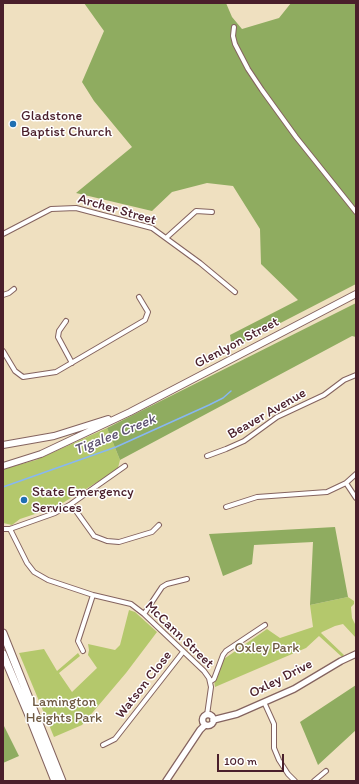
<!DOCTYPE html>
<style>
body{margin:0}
#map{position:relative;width:359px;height:784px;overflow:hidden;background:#efe0c0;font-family:Itim,sans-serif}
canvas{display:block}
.frame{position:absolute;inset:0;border:4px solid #4a1f2b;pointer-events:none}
.scale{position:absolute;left:217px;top:754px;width:67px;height:18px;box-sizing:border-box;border:2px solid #4a1f2b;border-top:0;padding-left:5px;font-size:12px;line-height:14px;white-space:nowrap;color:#4a1f2b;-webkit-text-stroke:3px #fff;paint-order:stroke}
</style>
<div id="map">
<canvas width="359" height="784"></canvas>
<div class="frame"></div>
<div class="scale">100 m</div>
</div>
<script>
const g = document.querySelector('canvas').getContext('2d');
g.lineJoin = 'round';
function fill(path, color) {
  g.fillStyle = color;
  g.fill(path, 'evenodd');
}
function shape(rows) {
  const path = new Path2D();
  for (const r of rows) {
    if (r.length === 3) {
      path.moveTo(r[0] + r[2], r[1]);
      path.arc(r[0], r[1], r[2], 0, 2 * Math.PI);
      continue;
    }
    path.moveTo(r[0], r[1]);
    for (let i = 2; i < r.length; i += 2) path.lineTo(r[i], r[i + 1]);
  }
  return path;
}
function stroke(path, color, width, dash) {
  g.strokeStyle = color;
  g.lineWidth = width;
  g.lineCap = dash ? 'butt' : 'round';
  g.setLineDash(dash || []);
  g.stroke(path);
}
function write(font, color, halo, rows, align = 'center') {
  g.font = font + ' Itim,sans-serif';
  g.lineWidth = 3;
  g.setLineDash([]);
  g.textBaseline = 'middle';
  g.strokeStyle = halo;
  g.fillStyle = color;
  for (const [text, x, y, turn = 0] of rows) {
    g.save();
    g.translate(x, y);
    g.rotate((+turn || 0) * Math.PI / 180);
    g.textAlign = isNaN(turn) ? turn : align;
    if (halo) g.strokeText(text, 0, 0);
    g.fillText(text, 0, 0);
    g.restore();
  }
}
const green = shape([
 [107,428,120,460,118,468,114,472,56,507,20,519,12,525,3,523,3,469,36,460],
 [348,597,354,601,354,604,351,607,352,618,356,626,356,638,343,624,335,626,322,632,321,633,344,655,342,657,319,636,306,648,215,687,214,680,221,661,267,629,280,638,313,627,310,605],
 [129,610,135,612,157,632,126,673,82,725,54,737,19,653,44,649,57,671,78,653,80,656,59,673,72,692,97,668,88,655,89,650,88,644,115,650,120,645]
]);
const forest = shape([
 [84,3,226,3,232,17,242,29,279,18,291,3,356,3,356,284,232,348,230,335,298,300,261,264,260,229,233,186,207,183,172,192,152,211,76,193,132,147,94,101,82,82,104,31],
 [356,303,356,337,352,336,120,460,107,428],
 [335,527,348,597,310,605,313,542,254,545,252,564,223,576,209,534],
 [356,685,356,730,318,765,300,722],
 [3,724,19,756,3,763]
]);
const stream = shape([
 [3,487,116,447,209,405,223,398,231,391]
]);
const minor = shape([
 [234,27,233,36,235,44,248,69,262,90,296,137,356,212],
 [3,234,51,209,76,208,152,228,200,263,235,292],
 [166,238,196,211,212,212],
 [3,295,9,293,14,289],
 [66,321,59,331,58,337,72,363],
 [3,351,15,371,23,377,56,372,145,320,148,312,139,297],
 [207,456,226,449,244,441,277,417,324,395,344,380,356,375],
 [346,483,356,498],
 [71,504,94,536,107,541,119,542,152,532,159,525],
 [226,507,257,497,327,492,346,483,356,474],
 [3,529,10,529,55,513,71,504,125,466],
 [10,529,27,563,34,572,48,580,93,595,131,604,144,614,204,671,209,678,211,687,207,715],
 [144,614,162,587,167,584,187,579],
 [83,651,78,641,93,595],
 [211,681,214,679,223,655,226,651,265,625],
 [264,702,274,724,274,748,279,760,288,774,295,781],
 [103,745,115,739,183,652],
 [314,781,326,771]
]);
const tertiary = shape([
 [208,720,5.5],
 [213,720,237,714,294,689,341,661,356,654],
 [166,781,200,730,205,725]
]);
const secondary = shape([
 [3,445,54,436,108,419],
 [3,466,41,454,130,412,356,294]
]);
const primary = shape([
 [3,633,62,781],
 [3,654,30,718,55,781]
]);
const markers = [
 [13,124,4,"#1f6fb2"],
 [24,500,4,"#1f6fb2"]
];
const poiNames = [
 ["Gladstone",21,116],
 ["Baptist Church",21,132],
 ["State Emergency",32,492],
 ["Services",32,508]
];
const streetNames = [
 ["Archer Street",117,210,16],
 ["Glenlyon Street",237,343,-28],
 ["Beaver Avenue",267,414,-30],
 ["McCann Street",179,635,44],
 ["Oxley Drive",281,679,-27],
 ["Watson Close",144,685,-52]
];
const parkNames = [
 ["Oxley Park",267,648],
 ["Lamington",64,702],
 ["Heights Park",64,718]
];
const waterNames = [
 ["Tigalee Creek",115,435,-22]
];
fill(green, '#b4c86c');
fill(forest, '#8fac60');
stroke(stream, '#87b7f3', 1.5);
stroke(minor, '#84635f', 6);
stroke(tertiary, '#84635f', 8);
stroke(secondary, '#84635f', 8);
stroke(primary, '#84635f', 9);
stroke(minor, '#fff', 4);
stroke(tertiary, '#fff', 5.5);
stroke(secondary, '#fff', 6);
stroke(primary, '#fff', 7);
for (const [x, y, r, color] of markers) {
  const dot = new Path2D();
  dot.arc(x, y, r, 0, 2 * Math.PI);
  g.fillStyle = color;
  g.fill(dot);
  stroke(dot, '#fff', 1.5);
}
write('14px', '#4a1f2b', '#fff', poiNames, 'left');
write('14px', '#4a1f2b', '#fff', streetNames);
write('14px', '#6f5a42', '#fff', parkNames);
write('italic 15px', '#5f5471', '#fff', waterNames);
</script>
